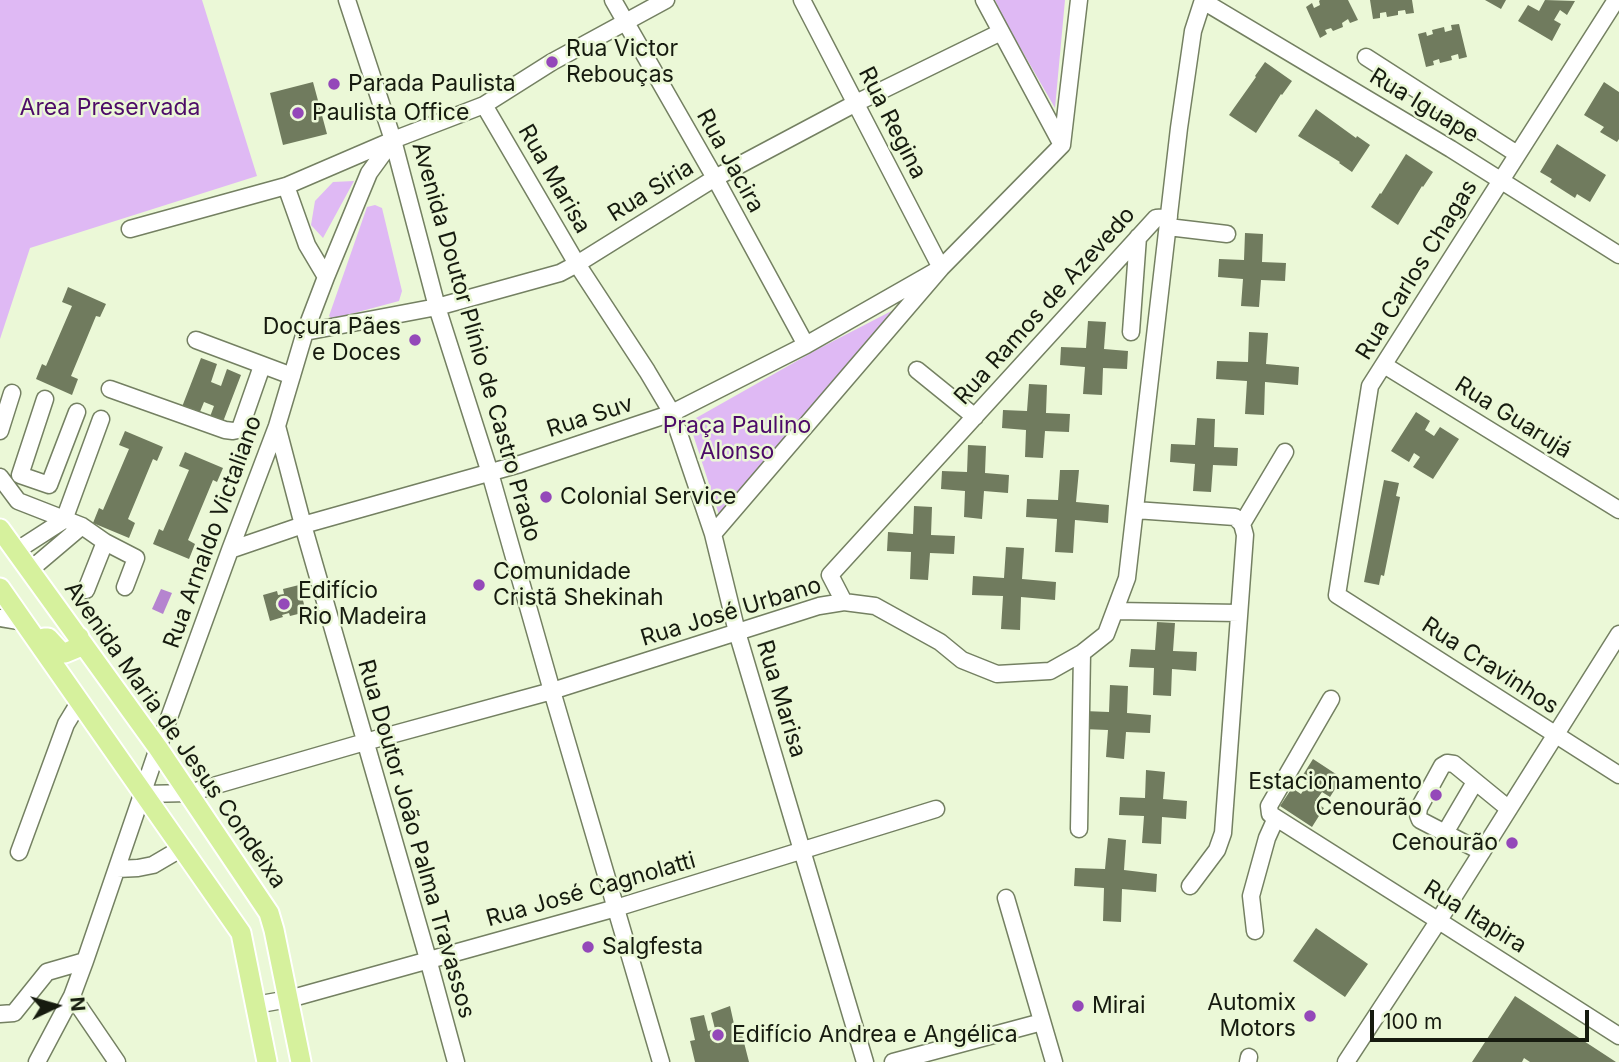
<!DOCTYPE html>
<meta charset="utf-8">
<style>
body{margin:0}
#map{position:relative;width:1619px;height:1062px;overflow:hidden;background:#ebf8d7;font-family:Inter,sans-serif}
canvas{display:block}
.north{position:absolute;left:21px;top:971px;width:70px;height:70px;-webkit-text-stroke:5px #ebf8d7;paint-order:stroke;rotate:85deg;font-size:19px;font-weight:700;line-height:28px;text-align:center;color:#161b0f}
.north::after{content:'';display:block;margin:auto;width:24px;height:32px;background:#161b0f;clip-path:polygon(50% 0,100% 100%,50% 72%,0 100%)}
.scale{position:absolute;left:1370px;top:1010px;width:219px;height:32px;box-sizing:border-box;border:4px solid #161b0f;border-top:0;padding-left:9px;font-size:21px;line-height:24px;white-space:nowrap;color:#161b0f;-webkit-text-stroke:5px #ebf8d7;paint-order:stroke}
</style>
<div id="map">
<canvas width="1619" height="1062"></canvas>
<div class="north">N</div>
<div class="scale">100 m</div>
</div>
<script>
const g = document.querySelector('canvas').getContext('2d');
g.lineJoin = 'round';
function fill(path, color) {
  g.fillStyle = color;
  g.fill(path, 'evenodd');
}
function shape(rows) {
  const path = new Path2D();
  for (const r of rows) {
    path.moveTo(r[0], r[1]);
    for (let i = 2; i < r.length; i += 2) path.lineTo(r[i], r[i + 1]);
  }
  return path;
}
function stroke(path, color, width, dash) {
  g.strokeStyle = color;
  g.lineWidth = width;
  g.lineCap = dash ? 'butt' : 'round';
  g.setLineDash(dash || []);
  g.stroke(path);
}
function write(font, color, halo, rows, align = 'center') {
  g.font = font + ' Inter,sans-serif';
  g.lineWidth = 5;
  g.setLineDash([]);
  g.textBaseline = 'middle';
  g.strokeStyle = halo;
  g.fillStyle = color;
  for (const [text, x, y, turn = 0] of rows) {
    g.save();
    g.translate(x, y);
    g.rotate((+turn || 0) * Math.PI / 180);
    g.textAlign = isNaN(turn) ? turn : align;
    if (halo) g.strokeText(text, 0, 0);
    g.fillText(text, 0, 0);
    g.restore();
  }
}
const green = shape([
 [0,0,202,0,257,176,30,248,0,339],
 [995,0,1065,0,1055,108,1006,23],
 [354,181,323,238,311,225,315,201,333,182],
 [375,205,382,208,402,291,399,301,332,319,329,316,367,207],
 [905,304,720,518,689,422,818,349]
]);
const water = shape([
 [161,589,172,593,163,614,152,609]
]);
const building = shape([
 [1320,0,1348,0,1358,20,1350,23,1348,19,1342,23,1343,27,1333,31,1331,28,1325,30,1327,34,1320,38,1306,7,1312,3,1314,8,1320,5,1319,1],
 [1370,0,1412,0,1414,13,1406,14,1405,10,1398,11,1398,15,1387,17,1386,12,1380,13,1380,18,1373,19],
 [1485,0,1506,0,1501,9],
 [1545,0,1575,1,1567,15,1560,10,1554,20,1561,24,1552,41,1518,21,1528,5,1539,11],
 [1459,24,1467,57,1459,59,1458,54,1451,56,1452,60,1440,63,1439,59,1433,61,1434,65,1426,67,1418,34,1426,32,1427,36,1433,34,1432,30,1444,27,1445,32,1452,30,1451,25],
 [1265,62,1292,81,1282,95,1281,94,1256,133,1229,115,1256,77,1255,76],
 [313,82,327,134,283,145,270,93],
 [1604,82,1619,92,1619,139,1617,142,1600,132,1604,127,1584,115],
 [1316,109,1356,138,1357,136,1370,145,1352,172,1339,163,1340,162,1298,136],
 [1557,144,1606,175,1590,202,1577,194,1575,198,1550,182,1552,179,1540,172],
 [1406,154,1433,172,1423,187,1422,186,1398,225,1371,207,1380,193,1381,194],
 [1245,233,1263,234,1262,262,1286,263,1285,281,1261,280,1259,307,1241,306,1243,279,1218,277,1219,259,1244,260],
 [68,287,106,304,100,317,96,316,71,376,78,379,72,395,36,379,42,364,46,366,72,306,62,302],
 [1088,321,1106,322,1104,349,1128,351,1127,369,1103,368,1102,395,1083,394,1085,367,1060,365,1061,347,1086,348],
 [1249,332,1268,333,1266,364,1299,367,1298,385,1265,382,1264,415,1245,414,1247,381,1216,379,1217,361,1248,362],
 [201,358,217,364,211,382,221,386,227,369,241,375,221,427,208,422,214,406,204,402,197,419,180,412],
 [1029,384,1047,385,1046,413,1070,414,1069,432,1045,431,1043,458,1025,457,1026,430,1002,428,1003,410,1027,411],
 [1416,412,1430,421,1425,430,1434,436,1440,427,1459,439,1433,479,1413,467,1420,457,1414,453,1409,462,1391,451],
 [1197,418,1215,419,1214,447,1238,448,1237,466,1213,465,1211,492,1193,491,1195,464,1170,462,1171,444,1195,445],
 [125,431,163,447,157,461,153,459,128,519,135,523,129,538,93,523,99,508,103,510,129,449,119,445],
 [968,445,986,446,985,473,1009,475,1008,493,984,491,982,519,964,517,965,491,941,489,942,471,967,472],
 [185,452,223,468,217,482,213,480,188,540,195,544,189,559,153,544,159,529,163,531,189,470,179,466],
 [1060,470,1079,470,1076,502,1109,505,1108,523,1075,520,1073,553,1055,552,1057,519,1026,517,1027,499,1058,500],
 [1384,480,1399,483,1396,496,1400,497,1384,576,1381,575,1379,585,1364,582],
 [914,506,932,507,931,535,955,536,954,554,930,553,928,580,910,579,911,552,887,551,888,532,913,534],
 [1006,547,1024,548,1022,579,1056,582,1055,600,1021,597,1020,630,1001,629,1003,596,972,595,973,576,1004,578],
 [299,585,306,612,290,616,289,613,282,615,283,617,270,621,263,595,277,591,278,595,284,594,283,589],
 [1157,622,1175,623,1173,651,1197,652,1196,671,1172,669,1171,696,1153,695,1154,668,1129,667,1131,649,1155,650],
 [1110,685,1128,686,1127,713,1151,715,1150,733,1126,732,1124,759,1106,757,1108,730,1083,729,1084,711,1109,712],
 [1313,759,1342,778,1330,797,1322,792,1315,802,1324,808,1312,827,1280,806,1292,788,1301,794,1308,783,1301,778],
 [1146,770,1165,772,1163,799,1187,801,1186,819,1162,817,1161,844,1142,843,1144,816,1119,815,1120,797,1145,798],
 [1108,838,1126,840,1124,870,1157,874,1156,892,1122,889,1121,922,1103,921,1104,888,1074,886,1075,868,1105,869],
 [1316,928,1368,964,1345,997,1293,961],
 [1515,996,1616,1062,1530,1062,1524,1058,1522,1062,1472,1062],
 [730,1006,734,1024,739,1023,749,1062,695,1062,690,1041,695,1040,690,1018,704,1015,708,1031,715,1029,711,1013]
]);
const minor = shape([
 [347,0,393,140,437,307,490,473,552,691,661,1062],
 [613,0,715,178,806,345],
 [802,0,941,268],
 [984,0,1062,145],
 [1616,0,1370,386,1337,595,1619,775],
 [1203,1,1451,149,1619,255],
 [1366,57,1517,154],
 [484,105,577,264,647,371,672,413,713,534,737,632,865,1062],
 [286,186,307,245,326,277],
 [1168,227,1227,234],
 [130,229,286,186,393,140,484,105,552,62,666,0],
 [305,332,437,307,560,273,577,264,715,178,856,103,1001,32],
 [1131,332,1138,237],
 [196,340,292,376],
 [1384,365,1619,510],
 [917,370,975,417],
 [110,389,225,430,233,431,238,430,241,426,262,366],
 [45,399,20,475,49,485,77,412],
 [277,426,303,525,428,959,456,1062],
 [0,431,12,393],
 [0,477,18,501,82,526,105,542,136,558,125,587],
 [1135,510,1235,517,1242,524,1245,535,1223,833,1217,850,1190,886],
 [1242,524,1285,452],
 [713,534,941,268,1062,145,1079,0],
 [230,550,303,525,520,464,672,413,806,345,941,268],
 [16,551,64,520,101,419],
 [30,570,82,526],
 [86,590,105,542],
 [844,602,830,575,1156,218,1169,217],
 [1115,611,1239,613],
 [0,618,24,622],
 [1331,699,1269,806,1270,814,1450,928,1619,1036],
 [144,794,189,793,365,742,552,691,819,606,844,602,875,606,940,642,962,660,997,674,1050,671,1082,653,1106,634,1127,578,1179,128,1193,31,1203,0],
 [1079,829,1082,653],
 [1445,833,1475,782],
 [19,852,66,724,80,701],
 [1482,852,1420,820,1418,815,1419,808,1442,766,1447,763,1454,764,1509,809],
 [117,869,138,868,153,865,182,848],
 [1006,898,1054,1062],
 [1255,931,1251,896,1267,838,1276,818],
 [72,996,117,1062],
 [255,1005,289,999,616,908,936,809],
 [0,1014,14,1013,47,972,85,961],
 [37,1062,72,996,85,961,158,748,230,550,277,426,305,332,326,277,369,173,393,140],
 [893,1062,1042,1022],
 [1248,1062,1249,1057],
 [1346,1062,1439,920,1619,634]
]);
const major = shape([
 [0,529,158,748,269,913,274,930,301,1062],
 [0,588,241,933,267,1062],
 [44,638,48,638,60,651,65,653,77,648,79,637]
]);
const markers = [
 [552,62,7,"#9448b9"],
 [334,84,7,"#9448b9"],
 [298,113,7,"#9448b9"],
 [415,340,7,"#9448b9"],
 [546,497,7,"#9448b9"],
 [479,585,7,"#9448b9"],
 [284,604,7,"#9448b9"],
 [1436,795,7,"#9448b9"],
 [1512,843,7,"#9448b9"],
 [588,947,7,"#9448b9"],
 [1078,1006,7,"#9448b9"],
 [1310,1016,7,"#9448b9"],
 [718,1035,7,"#9448b9"]
];
const poiNames = [
 ["Rua Victor",566,49],
 ["Rebouças",566,75],
 ["Parada Paulista",348,84],
 ["Paulista Office",312,113],
 ["Doçura Pães",401,327,"right"],
 ["e Doces",401,353,"right"],
 ["Colonial Service",560,497],
 ["Comunidade",493,572],
 ["Cristã Shekinah",493,598],
 ["Edifício",298,591],
 ["Rio Madeira",298,617],
 ["Estacionamento",1422,782,"right"],
 ["Cenourão",1422,808,"right"],
 ["Cenourão",1498,843,"right"],
 ["Salgfesta",602,947],
 ["Automix",1296,1003,"right"],
 ["Motors",1296,1029,"right"],
 ["Mirai",1092,1006],
 ["Edifício Andrea e Angélica",732,1035]
];
const streetNames = [
 ["Rua Iguape",1424,106,31],
 ["Rua Regina",892,123,63],
 ["Rua Jacira",730,161,61],
 ["Rua Marisa",554,179,60],
 ["Rua Síria",651,191,-32],
 ["Rua Carlos Chagas",1417,270,-58],
 ["Rua Ramos de Azevedo",1045,306,-48],
 ["Avenida Doutor Plínio de Castro Prado",476,342,74],
 ["Rua Suv",590,417,-18],
 ["Rua Guarujá",1513,418,32],
 ["Rua Arnaldo Victaliano",213,532,-70],
 ["Rua José Urbano",731,612,-17],
 ["Rua Cravinhos",1490,666,33],
 ["Rua Marisa",781,699,73],
 ["Avenida Maria de Jesus Condeixa",175,735,55],
 ["Rua Doutor João Palma Travassos",416,839,74],
 ["Rua José Cagnolatti",591,890,-16],
 ["Rua Itapira",1475,917,32]
];
const parkNames = [
 ["Area Preservada",110,108],
 ["Praça Paulino",737,426],
 ["Alonso",737,452]
];
fill(green, '#dfb9f4');
fill(water, '#b584cf');
fill(building, '#707b5e');
stroke(minor, '#748062', 19);
stroke(major, '#fff', 23);
stroke(minor, '#fff', 16);
stroke(major, '#d6f19d', 19);
for (const [x, y, r, color] of markers) {
  const dot = new Path2D();
  dot.arc(x, y, r, 0, 2 * Math.PI);
  g.fillStyle = color;
  g.fill(dot);
  stroke(dot, '#ebf8d7', 2.5);
}
write('23px', '#161b0f', '#ebf8d7', poiNames, 'left');
write('23px', '#161b0f', '#ebf8d7', streetNames);
write('23px', '#4d0b68', '#ebf8d7', parkNames);
</script>
